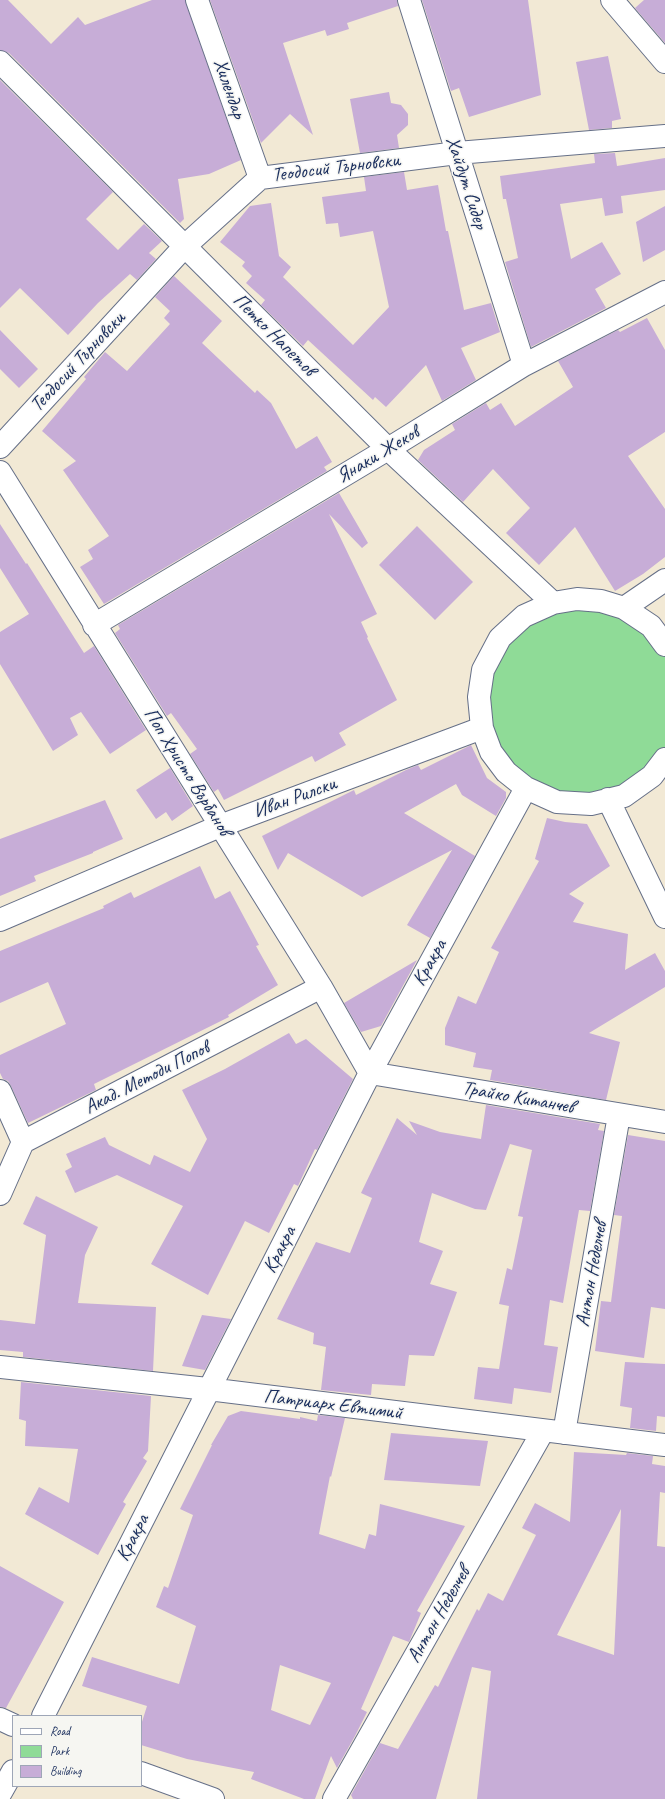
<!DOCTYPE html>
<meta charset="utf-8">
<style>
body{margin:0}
#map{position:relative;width:665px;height:1799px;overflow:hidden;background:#f2e9d5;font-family:Caveat,sans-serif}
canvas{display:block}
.legend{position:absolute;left:12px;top:1715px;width:130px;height:72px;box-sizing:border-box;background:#f6f6f2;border:1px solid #9ea6b7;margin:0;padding:5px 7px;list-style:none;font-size:12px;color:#1b2f5e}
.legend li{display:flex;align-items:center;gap:8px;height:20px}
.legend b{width:20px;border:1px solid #9ea6b7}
</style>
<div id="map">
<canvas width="665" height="1799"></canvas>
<ul class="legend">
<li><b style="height:5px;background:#fff"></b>Road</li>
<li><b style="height:11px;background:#8fdb97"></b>Park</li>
<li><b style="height:11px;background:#c7add7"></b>Building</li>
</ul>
</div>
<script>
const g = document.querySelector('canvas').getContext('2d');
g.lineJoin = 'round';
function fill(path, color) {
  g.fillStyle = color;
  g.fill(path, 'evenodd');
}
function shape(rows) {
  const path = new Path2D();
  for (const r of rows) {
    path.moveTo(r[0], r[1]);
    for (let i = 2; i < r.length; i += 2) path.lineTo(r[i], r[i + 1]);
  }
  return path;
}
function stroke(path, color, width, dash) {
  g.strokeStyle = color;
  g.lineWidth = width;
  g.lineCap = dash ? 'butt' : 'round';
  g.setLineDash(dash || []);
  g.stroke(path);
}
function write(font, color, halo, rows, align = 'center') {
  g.font = font + ' Caveat,sans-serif';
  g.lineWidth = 3;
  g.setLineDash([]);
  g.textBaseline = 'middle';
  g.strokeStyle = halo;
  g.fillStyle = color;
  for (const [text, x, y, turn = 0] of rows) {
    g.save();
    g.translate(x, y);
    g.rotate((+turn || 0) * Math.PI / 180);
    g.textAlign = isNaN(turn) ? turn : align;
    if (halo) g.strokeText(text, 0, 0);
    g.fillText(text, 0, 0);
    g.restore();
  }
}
const green = shape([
 [601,601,665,645,665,759,624,795,557,801,491,752,483,670,524,616]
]);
const building = shape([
 [0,0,8,0,51,44,78,17,85,25,152,0,185,0,241,160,209,174,178,179,184,219,180,223,9,53,0,50],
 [210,0,397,0,398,6,347,23,349,29,327,36,325,30,283,43,313,135,290,114,261,143],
 [422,0,528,0,541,95,469,117,459,88,451,91],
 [644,0,665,0,665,43,635,8],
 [608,56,621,119,612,121,612,128,589,130,576,62],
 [0,80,113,192,86,219,118,250,144,224,162,241,149,253,156,259,137,280,130,274,98,303,68,335,20,288,0,308],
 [389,92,391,103,401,105,408,114,408,125,397,135,399,148,360,153,350,99],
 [615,153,617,166,665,158,665,190,621,196,623,213,605,216,602,198,560,204,571,259,602,242,621,274,595,289,606,308,531,347,505,262,518,258,506,199,503,199,500,176,595,163,594,154],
 [404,172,407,190,438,185,446,231,448,231,464,310,491,303,500,332,461,348,476,380,442,401,426,365,386,407,375,397,373,400,308,340,303,346,261,305,265,300,246,283,252,276,242,266,245,262,220,242,250,206,271,203,279,256,291,267,283,277,353,345,389,307,373,231,340,237,338,223,326,224,322,197,366,191,364,177],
 [665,206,665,250,643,262,636,222],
 [174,276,222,321,202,343,255,393,257,390,271,403,296,449,317,436,332,462,324,467,327,471,104,604,80,567,93,559,88,550,109,536,63,470,76,461,42,431,86,379,84,377,105,352,127,371,170,324,164,318,170,311,155,297],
 [647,318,665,350,665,432,628,456,665,509,665,557,643,574,615,591,575,527,539,565,506,533,530,508,493,469,463,502,418,460,424,450,455,430,452,424,486,403,490,410,501,403,515,426,573,387,558,361,618,330,620,332],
 [0,330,38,369,19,388,0,369],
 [339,493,368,543,362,548,329,514,377,614,361,622,368,637,367,638,397,700,339,733,346,745,315,762,312,756,224,800,218,789,214,792,190,754,197,749,171,713,167,716,115,633,120,629,118,625],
 [0,524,26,564,27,563,84,653,94,646,146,730,110,754,81,712,70,718,78,735,53,751,0,664,0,632,29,614,0,568],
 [417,526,473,582,435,620,379,565],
 [471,745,487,778,506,792,506,798,496,816,462,795,456,784,404,813,475,856,430,938,407,925,452,850,362,897,288,853,278,870,262,836,354,790,356,795,406,770,418,765,421,770],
 [170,768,193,806,172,821,166,812,156,819,136,790],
 [105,800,123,839,93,852,93,853,34,876,36,881,0,896,0,839],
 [547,818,565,822,587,824,610,866,569,894,584,903,573,922,628,934,625,970,655,953,665,971,665,987,589,1033,620,1042,606,1100,490,1080,492,1070,473,1067,476,1053,445,1045,445,1028,458,996,476,1004,499,952,491,948,539,861,535,859],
 [200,866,215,899,230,891,259,945,256,946,278,985,228,1015,229,1017,94,1084,96,1090,28,1123,11,1086,8,1081,3,1079,0,1073,0,1055,66,1024,48,982,0,1003,0,951,104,908,103,906,131,892,134,898],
 [417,960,381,1026,361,1032,344,1003],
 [289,1033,296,1044,306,1039,353,1079,317,1150,315,1149,298,1186,294,1184,269,1233,245,1221,208,1295,151,1264,183,1206,117,1175,75,1193,65,1171,72,1167,66,1154,105,1137,109,1145,150,1165,154,1155,190,1172,207,1139,182,1090,225,1069],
 [486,1105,600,1124,598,1130,604,1131,590,1211,579,1210,563,1303,550,1300,544,1345,558,1347,551,1393,514,1388,512,1404,474,1399,478,1367,499,1369,509,1306,499,1304,507,1268,512,1270,523,1217,518,1216,532,1150,510,1144,486,1210,475,1209,432,1193,419,1242,443,1251,430,1284,457,1292,434,1356,409,1355,405,1386,372,1384,371,1395,321,1390,326,1347,313,1344,314,1333,277,1319,316,1242,350,1253,372,1198,361,1193,397,1118,417,1135,409,1121,440,1132,481,1139],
 [628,1135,665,1141,665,1309,651,1307,644,1358,595,1351,601,1301,611,1302,622,1216,614,1215],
 [36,1196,98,1227,85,1255,78,1303,156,1307,153,1371,23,1357,23,1352,0,1350,0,1320,35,1324,46,1235,23,1224],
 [202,1315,231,1319,205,1370,182,1366],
 [625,1362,665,1364,665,1417,657,1416,656,1431,630,1428,632,1408,620,1406],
 [21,1382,151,1396,148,1451,143,1458,147,1461,123,1502,126,1504,98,1555,25,1514,39,1487,69,1503,78,1449,25,1446,26,1421,19,1419],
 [241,1411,300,1419,300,1417,317,1421,318,1415,345,1418,331,1477,330,1476,319,1534,365,1549,369,1534,376,1536,380,1504,465,1526,417,1611,421,1613,409,1642,393,1636,361,1709,367,1712,355,1736,337,1768,331,1756,315,1799,304,1799,251,1779,254,1772,187,1759,141,1745,141,1725,147,1706,82,1686,92,1657,179,1684,196,1626,156,1607,164,1586,168,1588,193,1515,180,1509,212,1445,211,1445,228,1416],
 [280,1665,331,1683,310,1725,271,1710],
 [391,1433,488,1441,480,1486,384,1480],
 [574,1452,626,1455,627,1453,653,1456,652,1464,665,1466,665,1493,660,1492,657,1546,665,1547,665,1799,477,1799,491,1671,472,1667,436,1799,353,1799,351,1795,380,1743,398,1749,435,1685,438,1687,477,1609,479,1611,488,1593,503,1601,536,1535,522,1528,535,1503,570,1522],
 [621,1509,614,1655,557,1635],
 [0,1566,64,1602,6,1708,0,1707]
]);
const minor = shape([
 [197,0,260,178],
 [409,0,524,365],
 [612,0,665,62],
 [0,62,388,449,553,603],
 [0,447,185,246,260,178,457,153,665,136],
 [0,472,321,987,370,1073,665,1122],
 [624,608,665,580],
 [94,625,388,449,524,365,665,292],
 [665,645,651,626,624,608,601,601,577,599,553,603,524,616,500,638,483,670,479,697,482,728,491,752,506,772,526,788,557,802,591,804,624,796,652,776,665,759],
 [608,799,665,917],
 [0,920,220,826,482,728],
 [0,1091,23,1142],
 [0,1194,23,1142,321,987],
 [0,1367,208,1389,665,1445],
 [564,1433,619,1115],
 [43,1716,370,1073,526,788],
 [0,1719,13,1725],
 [141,1773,213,1799],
 [0,1794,13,1771],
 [334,1799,543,1431]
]);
const streetNames = [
 ["Хилендар",229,89,71],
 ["Теодосий Търновски",336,168,-7],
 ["Хайдут Сидер",466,183,72],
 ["Петко Напетов",274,335,45],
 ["Теодосий Търновски",78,362,-47],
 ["Янаки Жеков",378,455,-31],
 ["Поп Христо Върбанов",187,772,58],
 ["Иван Рилски",295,798,-20],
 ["Кракра",430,963,-61],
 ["Акад. Методи Попов",147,1078,-27],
 ["Трайко Китанчев",518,1098,10],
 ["Кракра",280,1250,-63],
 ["Антон Неделчев",592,1274,-80],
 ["Патриарх Евтимий",333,1405,7],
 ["Кракра",133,1538,-63],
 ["Антон Неделчев",439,1615,-60]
];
fill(green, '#8fdb97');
fill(building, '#c7add7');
stroke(minor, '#667088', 24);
stroke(minor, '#fff', 22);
write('20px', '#1b2f5e', '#f6f6f2', streetNames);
</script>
